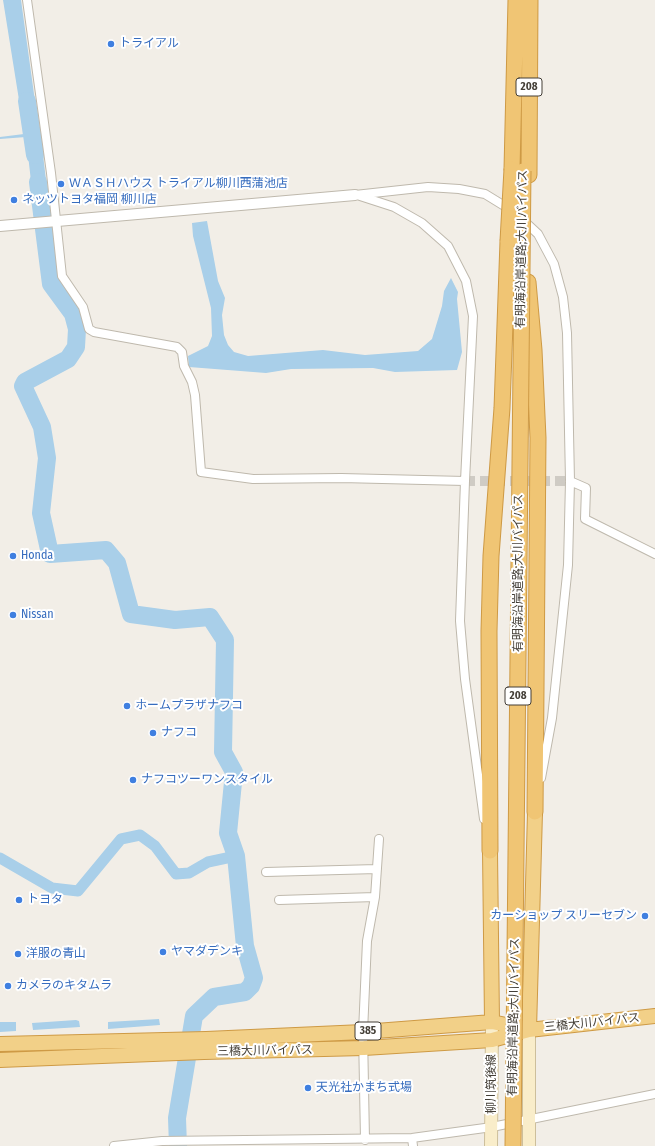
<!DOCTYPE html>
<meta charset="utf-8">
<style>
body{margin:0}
canvas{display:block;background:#f2eee7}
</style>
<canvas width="655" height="1146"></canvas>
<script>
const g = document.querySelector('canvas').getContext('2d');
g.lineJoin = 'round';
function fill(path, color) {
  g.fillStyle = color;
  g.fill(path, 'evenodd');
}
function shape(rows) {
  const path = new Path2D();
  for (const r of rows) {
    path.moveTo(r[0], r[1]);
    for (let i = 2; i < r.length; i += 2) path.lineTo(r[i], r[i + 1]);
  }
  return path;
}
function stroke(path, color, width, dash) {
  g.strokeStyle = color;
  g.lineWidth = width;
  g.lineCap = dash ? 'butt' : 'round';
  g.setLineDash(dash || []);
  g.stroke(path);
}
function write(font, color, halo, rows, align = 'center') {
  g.font = font + ' "Fira Sans Condensed","Noto Sans JP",sans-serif';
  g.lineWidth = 4;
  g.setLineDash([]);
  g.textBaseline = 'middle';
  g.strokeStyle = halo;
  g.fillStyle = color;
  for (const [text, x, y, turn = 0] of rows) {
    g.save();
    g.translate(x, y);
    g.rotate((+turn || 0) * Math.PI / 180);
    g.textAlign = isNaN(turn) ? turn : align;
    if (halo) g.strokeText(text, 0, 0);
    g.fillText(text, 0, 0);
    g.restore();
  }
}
const water = shape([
 [3,0,21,0,38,123,23,125],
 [40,129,49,206,34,208,26,137,0,139,0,137,24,134,24,131],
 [207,221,218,281,225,298,222,315,224,335,228,345,234,352,248,356,323,350,365,355,418,351,432,339,442,306,444,291,451,278,458,292,457,299,462,352,457,370,395,372,373,368,291,369,266,373,189,367,188,356,208,346,212,336,211,308,193,236,192,223],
 [159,1019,160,1025,108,1029,108,1022],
 [76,1020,79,1021,80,1027,33,1030,32,1023],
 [0,1022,16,1022,16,1031,0,1032]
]);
const canal = shape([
 [0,858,52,888,78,891,121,839,140,835,155,846,176,874,189,873,208,862,236,856]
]);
const river = shape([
 [27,101,35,155],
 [38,182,51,284,73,314,77,329,76,347,68,359,25,382,23,386,42,427,47,458,41,513,50,554,106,550,117,563,131,614,175,620,210,617,225,640,223,752,234,772,228,833,236,856,245,946,254,978,251,986,245,992,214,997,194,1016,177,1118,178,1146]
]);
const tertiaryTunnel = shape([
 [465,481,570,481]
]);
const minor = shape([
 [27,0,51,173,62,276,83,307,89,329,94,332,177,347,182,352,184,366,192,382,195,395,201,472,253,479,341,478,465,481],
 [355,195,428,187,459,189,485,194,511,210],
 [360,196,394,207,422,223,448,246,466,281,473,316,465,481,460,621,465,679,484,819],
 [523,220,538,234,554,264,563,297,567,333,570,481,568,565,552,718,541,778],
 [570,481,586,488,585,519,655,554],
 [266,872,377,869],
 [279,900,375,897],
 [412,1138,413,1146],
 [365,1140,363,1032,367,941,375,897,379,839],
 [114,1146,162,1141,412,1138,492,1127,655,1094]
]);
const tertiary = shape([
 [0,226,355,195]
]);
const secondary = shape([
 [491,1146,492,1022],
 [529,1146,529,1030]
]);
const trunk = shape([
 [490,851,492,1022],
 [529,1030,535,812],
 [0,1044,206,1039,363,1032,492,1022,525,1029],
 [0,1060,204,1052,364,1048,492,1040,529,1030,655,1016]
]);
const motorway = shape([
 [512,169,516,0],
 [529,175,530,0],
 [528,282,534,350,538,438,535,812],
 [490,851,489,631,491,556,502,408,508,241]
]);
const motorwayBridge = shape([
 [508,241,512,169],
 [513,1146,523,171]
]);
const markers = [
 [111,44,4,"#3f7fe0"],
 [61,184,4,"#3f7fe0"],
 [14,200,4,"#3f7fe0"],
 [13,556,4,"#3f7fe0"],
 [13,615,4,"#3f7fe0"],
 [127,706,4,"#3f7fe0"],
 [153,733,4,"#3f7fe0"],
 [133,780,4,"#3f7fe0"],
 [19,900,4,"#3f7fe0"],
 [645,916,4,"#3f7fe0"],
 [163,952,4,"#3f7fe0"],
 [18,954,4,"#3f7fe0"],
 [8,986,4,"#3f7fe0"],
 [308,1088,4,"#3f7fe0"]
];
const shields = [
 [529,87,26],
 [518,696,26],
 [368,1031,26]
];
const shieldNames = [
 ["208",529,87],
 ["208",518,696],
 ["385",368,1031]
];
const shopNames = [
 ["トライアル",119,44],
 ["ＷＡＳＨハウス トライアル柳川西蒲池店",69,184],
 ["ネッツトヨタ福岡 柳川店",22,200],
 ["Honda",21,556],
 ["Nissan",21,615],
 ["ホームプラザナフコ",135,706],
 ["ナフコ",161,733],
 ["ナフコツーワンスタイル",141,780],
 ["トヨタ",27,900],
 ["カーショップ スリーセブン",637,916,"right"],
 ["ヤマダデンキ",171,952],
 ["洋服の青山",26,954],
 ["カメラのキタムラ",16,986],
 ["天光社かまち式場",316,1088]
];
const streetNames = [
 ["有明海沿岸道路;大川バイパス",522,249,-89],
 ["有明海沿岸道路;大川バイパス",519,573,-90],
 ["有明海沿岸道路;大川バイパス",514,1017,-89],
 ["三橋大川バイパス",592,1023,-6],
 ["三橋大川バイパス",265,1051,-1],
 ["柳川筑後線",492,1084,-90]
];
fill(water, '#a9cfe9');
stroke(canal, '#a9cfe9', 11);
stroke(river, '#a9cfe9', 18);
stroke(tertiaryTunnel, '#cfcbc4', 10, [10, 5]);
stroke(minor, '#bfb9ad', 10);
stroke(tertiary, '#bfb9ad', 12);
stroke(secondary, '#cdbf9b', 14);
stroke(trunk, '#ce9a45', 16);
stroke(motorway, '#ce9a45', 17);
stroke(minor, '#fff', 8);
stroke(tertiary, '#fff', 10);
stroke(secondary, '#f9edca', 12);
stroke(trunk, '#f2d088', 14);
stroke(motorway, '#f0c574', 15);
stroke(motorwayBridge, '#ce9a45', 17, []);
stroke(motorwayBridge, '#f0c574', 15);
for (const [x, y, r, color] of markers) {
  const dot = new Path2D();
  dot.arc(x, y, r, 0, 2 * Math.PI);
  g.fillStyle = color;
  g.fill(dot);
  stroke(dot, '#fff', 1.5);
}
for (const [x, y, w] of shields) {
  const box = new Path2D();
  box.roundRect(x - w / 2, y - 9, w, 18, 3);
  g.fillStyle = '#fff';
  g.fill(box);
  stroke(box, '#443f37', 1);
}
write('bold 11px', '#443f37', null, shieldNames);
write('12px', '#366cbe', '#fff', shopNames, 'left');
write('12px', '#443f37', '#fff', streetNames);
</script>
